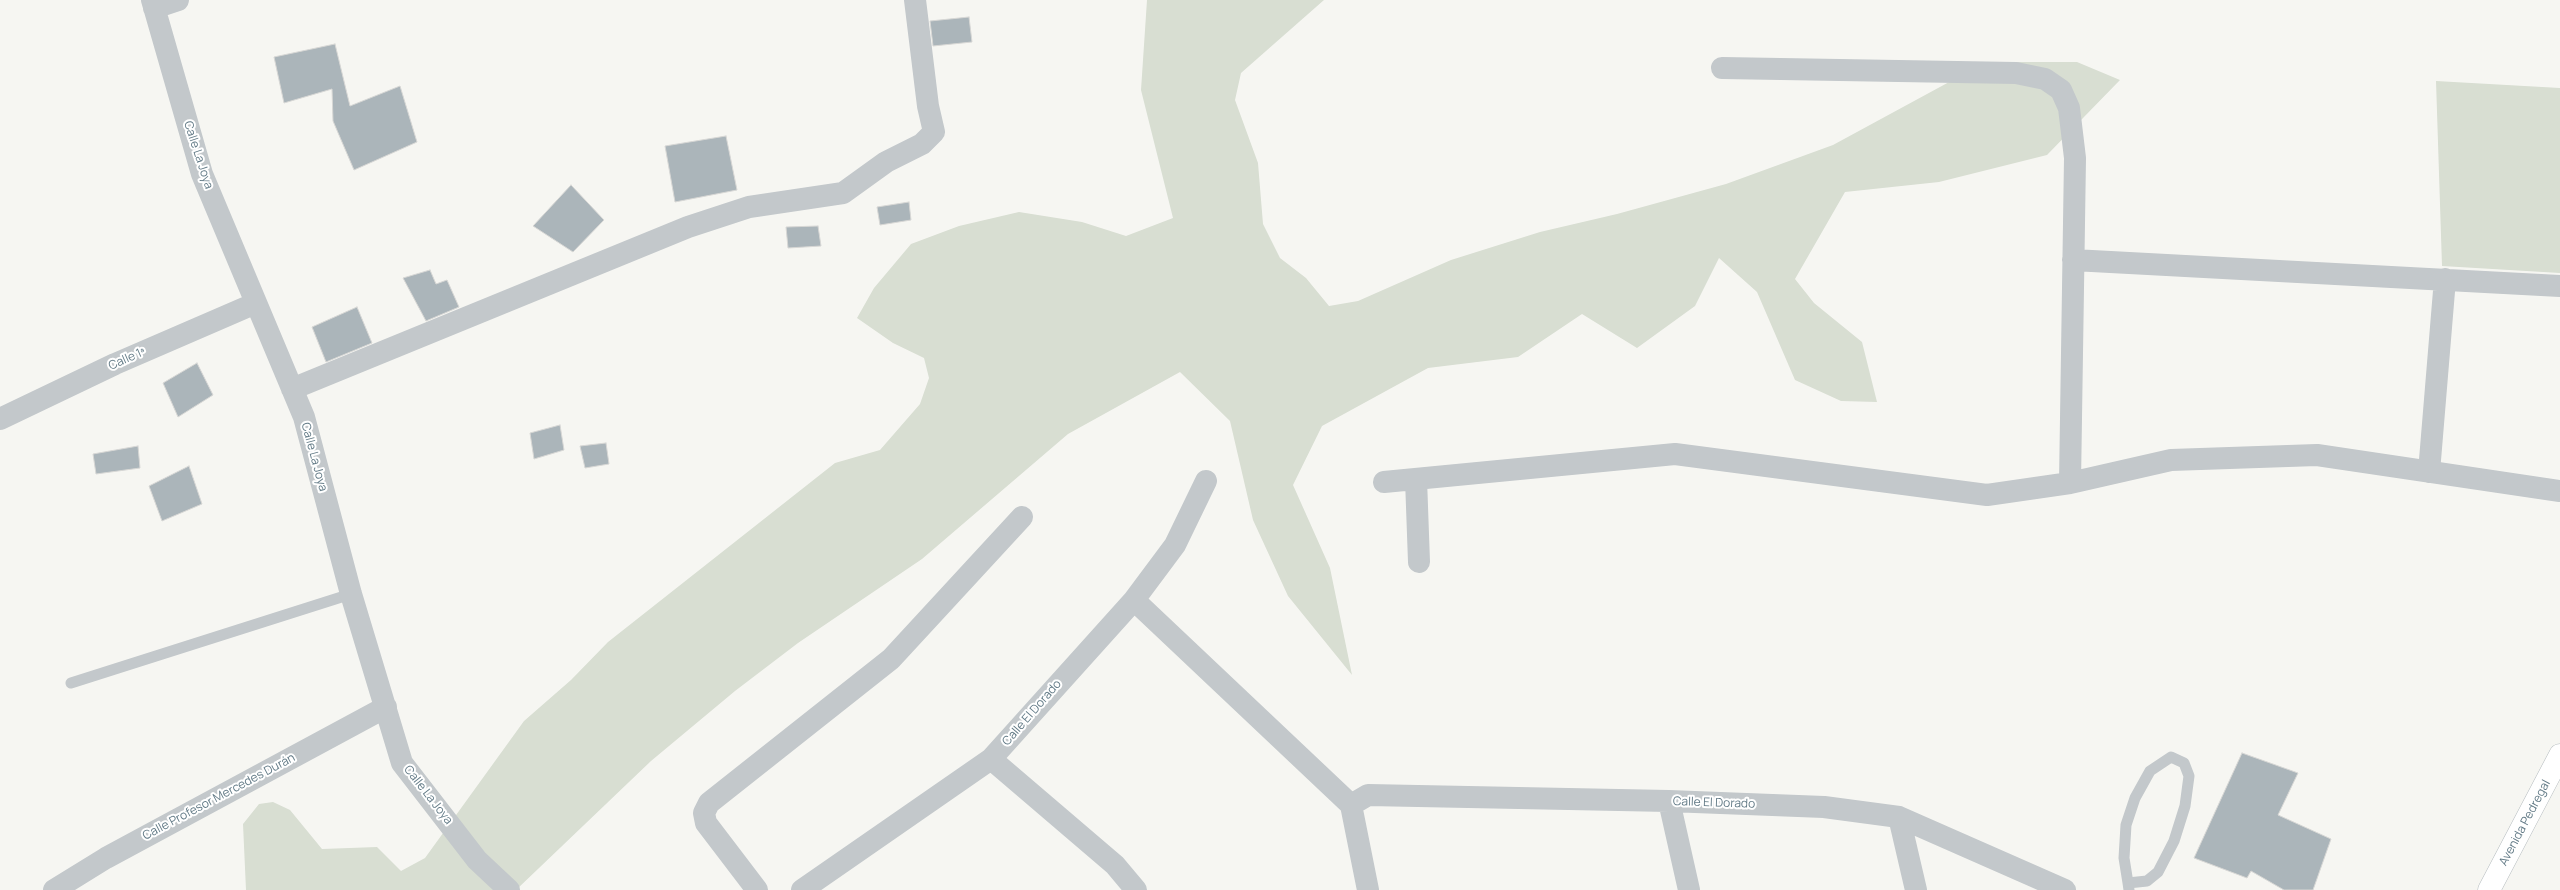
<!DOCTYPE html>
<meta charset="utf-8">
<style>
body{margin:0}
canvas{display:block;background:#f6f6f2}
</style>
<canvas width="2560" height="890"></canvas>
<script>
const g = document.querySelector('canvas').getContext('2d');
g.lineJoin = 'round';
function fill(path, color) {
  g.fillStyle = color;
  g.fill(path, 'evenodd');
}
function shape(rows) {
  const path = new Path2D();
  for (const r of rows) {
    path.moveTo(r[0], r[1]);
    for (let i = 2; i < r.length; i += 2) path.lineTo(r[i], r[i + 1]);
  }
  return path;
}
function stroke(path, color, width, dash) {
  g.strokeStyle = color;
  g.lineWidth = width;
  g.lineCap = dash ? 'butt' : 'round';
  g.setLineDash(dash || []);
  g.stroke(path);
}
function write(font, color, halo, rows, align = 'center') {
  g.font = font + ' Manrope,sans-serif';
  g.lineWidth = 4;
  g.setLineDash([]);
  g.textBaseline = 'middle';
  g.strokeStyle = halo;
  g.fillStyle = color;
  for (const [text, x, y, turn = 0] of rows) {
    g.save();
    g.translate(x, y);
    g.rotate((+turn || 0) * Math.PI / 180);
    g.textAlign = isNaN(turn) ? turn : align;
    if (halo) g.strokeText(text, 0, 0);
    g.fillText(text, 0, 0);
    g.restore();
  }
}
const green = shape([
 [1147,0,1324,0,1241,73,1235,100,1258,163,1263,224,1280,258,1306,278,1329,306,1358,301,1451,260,1540,232,1617,214,1726,184,1833,145,1986,62,2077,62,2120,80,2047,155,1939,182,1845,192,1795,279,1814,303,1862,342,1877,402,1841,401,1795,380,1757,292,1719,258,1695,306,1637,348,1582,314,1518,357,1428,368,1322,426,1293,485,1330,568,1352,675,1288,596,1253,520,1230,421,1180,372,1068,434,922,559,798,643,735,691,651,761,516,890,246,890,243,824,259,804,273,802,290,810,322,849,377,847,401,871,425,858,524,721,571,680,608,642,835,463,880,450,920,404,929,378,924,358,893,343,857,318,874,288,911,244,959,226,1019,212,1082,222,1126,236,1173,218,1141,90],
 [2436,81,2560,88,2560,273,2442,266]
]);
const building = shape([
 [969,17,972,42,933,46,930,21,969,17],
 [335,44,350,106,400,86,417,142,354,170,333,121,332,89,284,103,274,57,335,44],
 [726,136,737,190,675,202,665,146,726,136],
 [571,185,604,220,573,252,533,226,571,185],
 [909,202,911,220,880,225,877,207,909,202],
 [818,226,821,246,788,248,786,227,818,226],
 [430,270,436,284,447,280,459,307,426,321,403,278,430,270],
 [357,307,372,343,326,362,312,327,357,307],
 [197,363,213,395,178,417,163,383,197,363],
 [560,425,564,450,534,459,530,433,560,425],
 [606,443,609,464,585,468,580,446,606,443],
 [138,446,140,468,96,474,93,454,138,446],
 [189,466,202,504,162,521,149,486,189,466],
 [2242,753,2298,773,2278,815,2331,839,2313,890,2284,890,2251,871,2247,878,2194,858,2242,753]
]);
const lane = shape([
 [71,683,351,594],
 [2128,883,2147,881,2158,872,2174,841,2185,806,2189,776,2184,763,2171,757,2150,771,2135,798,2126,825,2124,858,2128,883,2129,890]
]);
const street = shape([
 [152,0,202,174,304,417,351,594,402,763,477,860,509,890],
 [154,8,178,0],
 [1722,68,2016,73,2045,79,2061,90,2069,108,2075,158,2070,483],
 [2073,260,2560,286],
 [292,389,688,227,749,207,843,193,886,162,922,144,934,132,928,106,915,0],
 [0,419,115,364,256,303],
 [2429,472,2445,279],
 [1416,479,1419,562],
 [1384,482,1675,454,1987,495,2070,483,2171,460,2317,455,2560,491],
 [1134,600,1351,805],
 [991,759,1115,865,1136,890],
 [1669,801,1689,890],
 [1351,805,1368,795,1669,801,1824,807,1899,817,2065,890],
 [1351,805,1368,890],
 [1899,817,1916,890],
 [54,890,106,858,386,707],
 [757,890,706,823,704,813,709,803,891,659,1022,517],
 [802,890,991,759,1134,600,1175,545,1206,481]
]);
const secondary = shape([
 [2489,890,2560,755]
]);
const streetNames = [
 ["Calle La Joya",198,155,72],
 ["Calle 1ª",127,359,-24],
 ["Calle La Joya",314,457,75],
 ["Calle El Dorado",1032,713,-49],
 ["Calle La Joya",428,795,52],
 ["Calle Profesor Mercedes Durán",219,797,-28],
 ["Calle El Dorado",1714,803,2],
 ["Avenida Pedregal",2525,823,-62]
];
fill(green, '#d8ded2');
fill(building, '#abb5ba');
stroke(building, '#d7d7d5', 1);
stroke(secondary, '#b5bcbf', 23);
stroke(lane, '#c3c8cb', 11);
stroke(street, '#c3c8cb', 22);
stroke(secondary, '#fff', 22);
write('12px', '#627a86', '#fff', streetNames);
</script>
